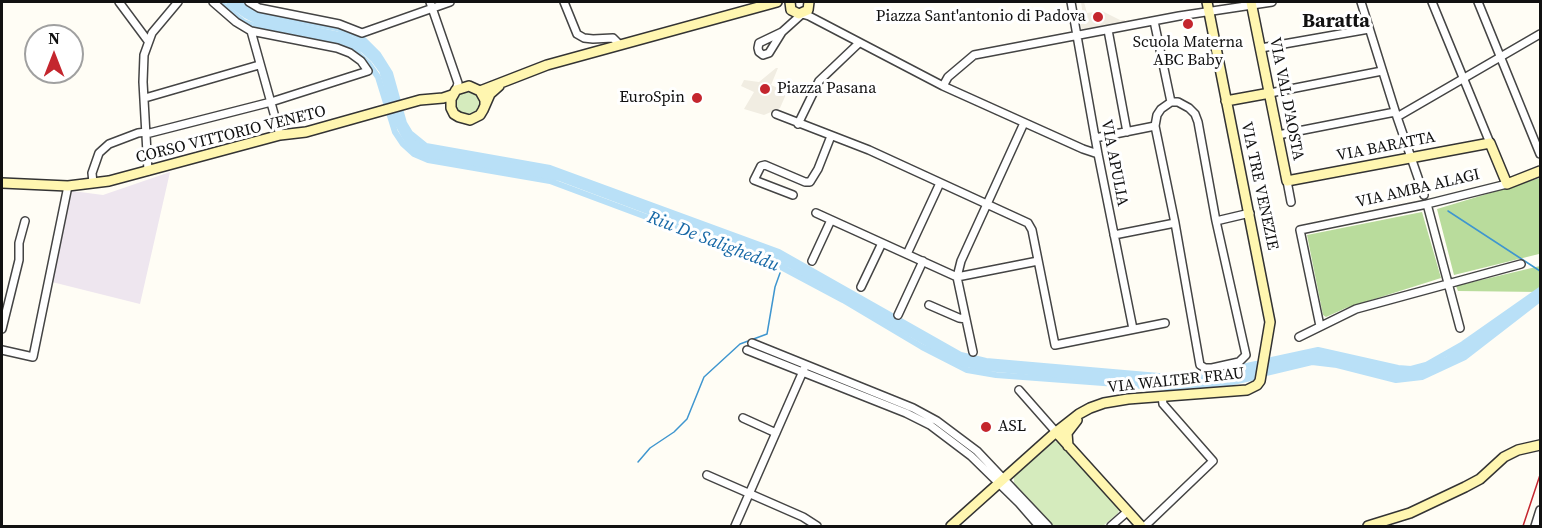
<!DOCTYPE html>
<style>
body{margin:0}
#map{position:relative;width:1542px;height:528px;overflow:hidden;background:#fffdf5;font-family:"Source Serif 4",serif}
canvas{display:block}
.frame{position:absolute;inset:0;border:3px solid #111;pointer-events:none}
.north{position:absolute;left:24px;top:24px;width:60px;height:60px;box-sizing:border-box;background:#fff;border:2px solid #a0a0a0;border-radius:50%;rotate:0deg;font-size:16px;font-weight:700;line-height:24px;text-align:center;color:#111}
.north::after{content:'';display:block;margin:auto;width:21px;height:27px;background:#c4262e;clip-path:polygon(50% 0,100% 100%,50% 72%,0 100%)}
</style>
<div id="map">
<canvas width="1542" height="528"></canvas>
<div class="frame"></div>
<div class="north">N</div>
</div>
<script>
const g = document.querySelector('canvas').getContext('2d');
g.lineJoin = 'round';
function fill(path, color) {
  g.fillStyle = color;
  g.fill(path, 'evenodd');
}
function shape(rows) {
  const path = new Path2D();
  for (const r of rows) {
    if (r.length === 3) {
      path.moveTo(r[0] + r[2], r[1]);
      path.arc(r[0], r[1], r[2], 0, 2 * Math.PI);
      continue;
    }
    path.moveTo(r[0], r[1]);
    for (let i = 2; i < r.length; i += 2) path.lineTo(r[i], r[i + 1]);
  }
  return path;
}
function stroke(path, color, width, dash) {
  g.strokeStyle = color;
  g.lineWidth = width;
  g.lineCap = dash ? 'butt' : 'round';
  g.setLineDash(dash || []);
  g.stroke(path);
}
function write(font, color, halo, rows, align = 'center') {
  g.font = font + ' "Source Serif 4",serif';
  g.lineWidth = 6;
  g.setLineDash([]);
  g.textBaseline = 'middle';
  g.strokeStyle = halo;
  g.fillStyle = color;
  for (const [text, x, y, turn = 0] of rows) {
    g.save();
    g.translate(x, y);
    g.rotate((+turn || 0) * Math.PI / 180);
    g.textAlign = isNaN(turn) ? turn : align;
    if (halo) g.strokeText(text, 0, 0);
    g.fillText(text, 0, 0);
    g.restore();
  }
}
const industrial = shape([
 [170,172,140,304,48,281,65,190,103,195]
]);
const green = shape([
 [468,103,13],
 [1054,441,1060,443,1119,510,1118,513,1103,526,1053,526,1014,483,1014,477]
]);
const forest = shape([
 [1540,178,1540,256,1539,254,1454,275,1437,209],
 [1422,212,1441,278,1346,308,1326,317,1323,315,1307,235],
 [1540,266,1540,292,1458,291,1456,286]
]);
const plaza = shape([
 [1081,2,1084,2,1087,13,1102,11,1120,20,1125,20,1125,24,1082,32,1080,19,1083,15],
 [776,68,778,68,771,85,787,92,780,108,764,115,744,109,754,92,741,86,744,80,759,82]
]);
const stream = shape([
 [1448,211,1540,271],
 [788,266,792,264],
 [638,462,650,448,674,432,687,419,704,377,740,344,767,334,775,287,780,273]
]);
const canal = shape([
 [219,2,244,22,262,29,328,40,346,46,357,53,369,64,378,77,395,132,403,144,414,154,428,160,550,181,783,268,843,300,922,347,967,370,996,375,1184,389,1202,389,1255,377,1256,364,1196,377,1182,378,986,361,961,355,779,252,550,168,426,146,410,133,404,123,390,73,378,54,364,40,354,34,336,28,263,14,240,2],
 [1540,290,1463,344,1426,365,1411,369,1398,368,1318,350,1267,361,1266,373,1312,362,1337,365,1396,380,1422,377,1465,357,1540,299]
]);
const river = shape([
 [231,2,246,13,261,21,344,38,364,48,375,58,384,70,398,120,405,133,412,144,424,152,560,176,771,255,792,264,962,361,986,366,1181,384,1198,383,1315,357,1338,359,1392,374,1415,374,1447,362,1467,349,1540,295]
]);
const street = shape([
 [119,2,148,41],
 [249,2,259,8,339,24,362,33,450,2],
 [430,2,458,83,456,90],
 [564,2,577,34,584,38,593,39,613,38,619,44],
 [1071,2,1098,154,1133,329],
 [1361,2,1397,117,1424,195],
 [1432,2,1490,143],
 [1478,2,1540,154],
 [1154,21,1171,102],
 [1108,30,1127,132],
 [251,31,280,135],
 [782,32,759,43,758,48,759,52,763,55,769,53,782,32,802,14,809,16,943,86,1083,149,1098,154],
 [1261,48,1369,29],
 [943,86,948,77,974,55,1179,16,1272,2],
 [1270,93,1382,71],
 [145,98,259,65],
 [1171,102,1178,102,1189,108,1195,114,1198,122,1216,221,1246,355,1239,362,1212,368,1205,368,1200,365,1175,223,1155,126,1157,115,1161,109,1171,102],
 [776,114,869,150,1028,223,1032,230,1055,345,1165,323],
 [1397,117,1540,34],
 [798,124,819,81,859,43],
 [146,134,271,102,368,71,361,61,350,53,337,48,251,31,236,22,213,2],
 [1278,135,1395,112],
 [1095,138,1155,126],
 [148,171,143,82,144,55,152,33,178,2],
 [1287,181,1291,202],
 [93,183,92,173,99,153,109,144,138,133,146,132],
 [793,195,754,180,761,166,765,165,805,182,810,182,818,169,831,136],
 [1427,204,1460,328],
 [816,213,957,277],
 [1216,221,1250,213],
 [1114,235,1175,223],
 [907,254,940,183],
 [812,261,831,220],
 [957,277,1038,261],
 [861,287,882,243],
 [929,305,959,318,966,319],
 [898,315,923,261],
 [1320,326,1300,230,1427,204,1507,184],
 [2,329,19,260,19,243,25,221],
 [1299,337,1356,309,1521,264],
 [752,343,913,408,937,421,977,451,1048,526],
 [2,350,33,357,68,186],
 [747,350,906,413,930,425,971,456,1019,503,1039,526],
 [973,352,957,277,961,261,1024,123],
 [1019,390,1056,432],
 [743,418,776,433],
 [707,475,803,517,817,526],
 [735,526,804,369],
 [1111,526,1127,512],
 [1145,526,1213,461,1163,404,1162,397],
 [1535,526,1540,510]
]);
const secondary = shape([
 [790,2,791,10,799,14,808,10,809,2],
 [1251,2,1287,181,1490,143,1507,184,1540,171],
 [480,91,547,65,777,2],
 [1226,101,1270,93],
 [485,105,485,100,480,91,469,86,456,90,451,99,451,108,454,114,459,117,470,120,480,115,483,110,490,94,499,86],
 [2,183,68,186,109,181,280,135,306,132,420,100,443,98,452,95],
 [1056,432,1141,526],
 [1068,446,1067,433,1077,420],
 [951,526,1056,432,1079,414,1090,408,1104,403,1128,399,1247,390,1257,385,1260,381,1270,322,1207,2],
 [1368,526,1410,513,1465,487,1480,479,1504,457,1518,450,1540,445]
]);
const rail = shape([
 [1523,526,1540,475]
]);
const markers = [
 [1098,17,6,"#c4262e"],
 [1188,24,6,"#c4262e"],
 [765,89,6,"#c4262e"],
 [697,98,6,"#c4262e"],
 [986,427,6,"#c4262e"]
];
const poiNames = [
 ["Piazza Sant'antonio di Padova",1086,17],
 ["Scuola Materna",1188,43,"center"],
 ["ABC Baby",1188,61,"center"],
 ["Piazza Pasana",777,89,"left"],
 ["EuroSpin",685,98],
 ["ASL",998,427,"left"]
];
const streetNames = [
 ["VIA VAL D'AOSTA",1286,99,79],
 ["CORSO VITTORIO VENETO",231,135,-14],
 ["VIA BARATTA",1386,147,-11],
 ["VIA APULIA",1114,163,79],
 ["VIA TRE VENEZIE",1259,186,78],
 ["VIA AMBA ALAGI",1418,189,-13],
 ["VIA WALTER FRAU",1176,381,-6]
];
const waterNames = [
 ["Riu De Saligheddu",713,242,21]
];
const quarterNames = [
 ["Baratta",1336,22]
];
fill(industrial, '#eee6ef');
fill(green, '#d5ebbd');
fill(forest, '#b9dc9c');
fill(plaza, '#f1ede2');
stroke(stream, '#3f96cf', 1.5);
stroke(canal, '#b9e0f7', 6);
stroke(river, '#b9e0f7', 10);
stroke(street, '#444', 10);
stroke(secondary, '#333', 12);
stroke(street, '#fff', 7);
stroke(secondary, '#fff6b0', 9);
stroke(rail, '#c4262e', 1.5);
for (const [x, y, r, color] of markers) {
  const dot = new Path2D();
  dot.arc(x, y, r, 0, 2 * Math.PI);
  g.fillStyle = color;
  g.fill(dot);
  stroke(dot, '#fff', 2);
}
write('16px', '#111', '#fff', poiNames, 'right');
write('16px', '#111', '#fff', streetNames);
write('italic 18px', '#1768a6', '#fff', waterNames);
write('bold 20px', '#111', '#fff', quarterNames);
</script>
